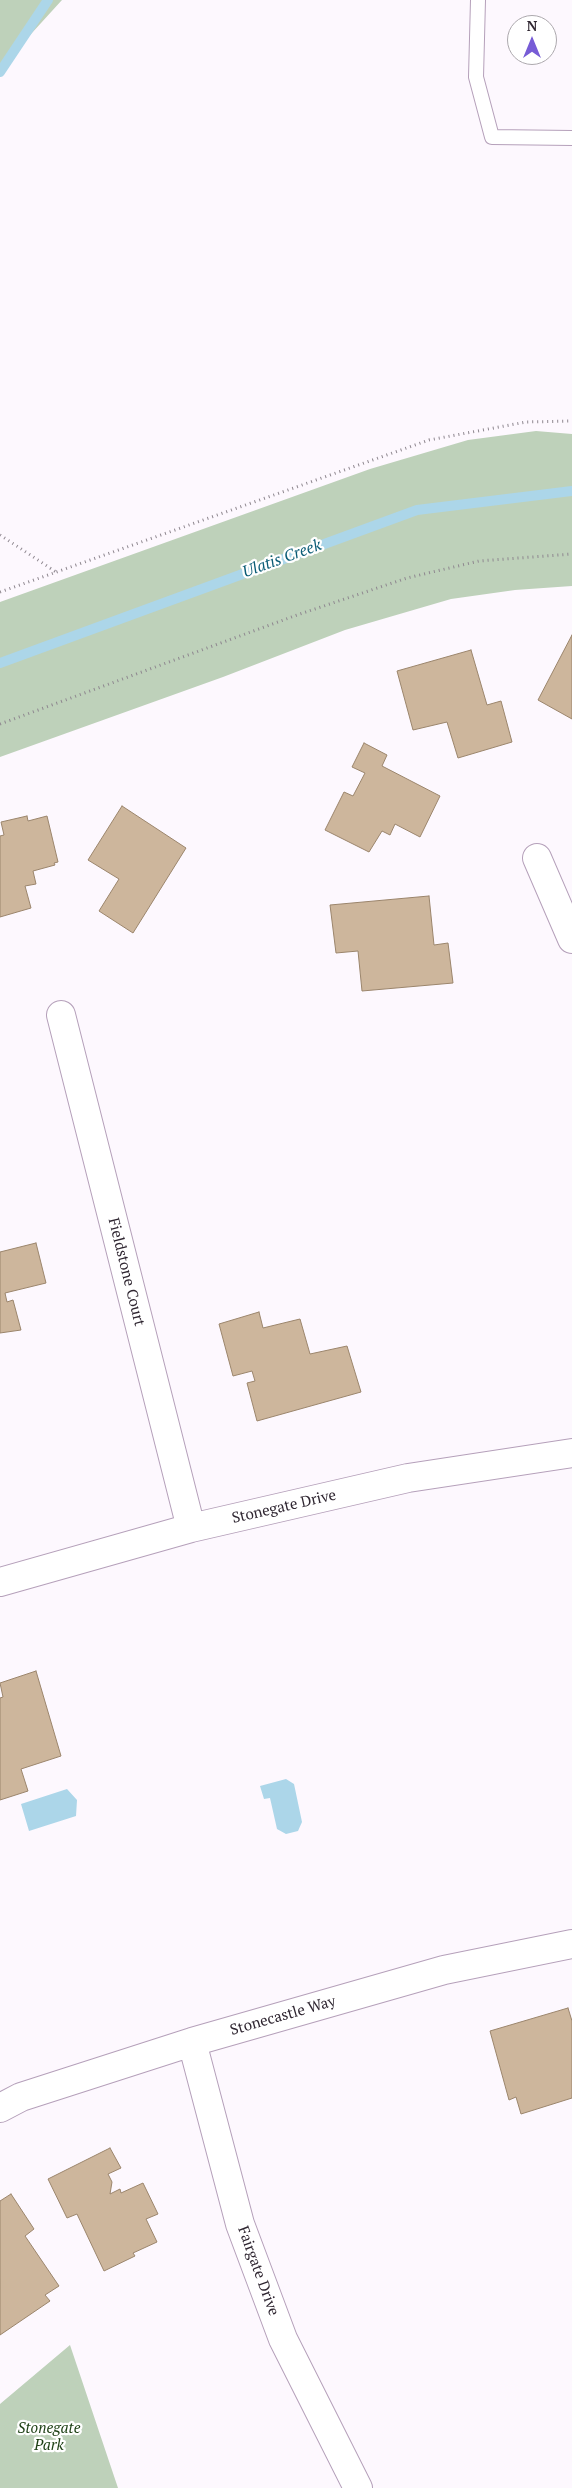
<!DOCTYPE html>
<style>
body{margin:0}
#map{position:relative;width:572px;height:2488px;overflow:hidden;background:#fdf8fe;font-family:"PT Serif",serif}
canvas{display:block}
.north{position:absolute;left:507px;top:15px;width:50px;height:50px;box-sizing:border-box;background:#fff;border:1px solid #aca8ad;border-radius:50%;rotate:0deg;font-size:14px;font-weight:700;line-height:20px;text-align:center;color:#2f2631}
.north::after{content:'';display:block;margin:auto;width:18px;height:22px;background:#775cd6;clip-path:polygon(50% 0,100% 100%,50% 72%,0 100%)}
</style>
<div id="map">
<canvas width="572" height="2488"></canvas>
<div class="north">N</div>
</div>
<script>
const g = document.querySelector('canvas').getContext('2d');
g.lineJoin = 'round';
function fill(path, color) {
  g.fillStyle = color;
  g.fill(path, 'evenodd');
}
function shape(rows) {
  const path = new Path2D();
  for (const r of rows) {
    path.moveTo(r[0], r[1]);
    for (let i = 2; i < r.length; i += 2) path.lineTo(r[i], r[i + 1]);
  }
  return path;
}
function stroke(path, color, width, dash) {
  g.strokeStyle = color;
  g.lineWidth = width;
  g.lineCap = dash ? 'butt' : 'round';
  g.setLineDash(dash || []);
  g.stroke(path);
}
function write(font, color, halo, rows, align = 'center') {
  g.font = font + ' "PT Serif",serif';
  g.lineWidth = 4.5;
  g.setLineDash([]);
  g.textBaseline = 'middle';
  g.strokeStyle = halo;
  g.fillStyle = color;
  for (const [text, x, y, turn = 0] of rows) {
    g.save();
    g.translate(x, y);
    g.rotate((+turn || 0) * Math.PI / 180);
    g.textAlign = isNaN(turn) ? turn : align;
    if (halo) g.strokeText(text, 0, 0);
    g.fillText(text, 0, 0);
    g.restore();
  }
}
const green = shape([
 [0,0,62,0,0,68],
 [536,431,572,434,572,586,515,590,451,599,345,630,223,677,0,757,0,602,370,469,468,440],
 [70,2345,118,2488,0,2488,0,2404]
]);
const water = shape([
 [286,1779,294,1784,302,1822,298,1831,286,1834,277,1829,270,1798,264,1799,260,1786],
 [67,1789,77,1800,76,1816,29,1831,21,1804]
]);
const stream = shape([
 [0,72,48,0],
 [0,663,417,510,572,491]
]);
const building = shape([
 [572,635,572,719,538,700,572,635],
 [471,650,487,705,501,701,512,742,458,758,447,722,413,730,397,671,471,650],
 [364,743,387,755,382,766,440,796,420,837,395,824,390,835,382,831,369,852,325,830,344,792,353,796,365,773,352,767,364,743],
 [122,806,186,848,133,933,99,911,119,879,88,860,122,806],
 [27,816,28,821,47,816,58,862,54,863,55,865,33,871,36,884,25,886,31,908,0,917,0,836,4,835,1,822,27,816],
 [429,896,434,945,448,943,453,983,362,991,358,951,336,953,330,905,429,896],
 [36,1243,46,1283,5,1293,7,1302,13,1300,21,1330,0,1333,0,1252,36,1243],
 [259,1312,263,1328,300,1319,310,1354,347,1346,361,1392,257,1421,247,1383,255,1381,252,1371,233,1376,219,1324,259,1312],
 [36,1671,61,1756,21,1769,28,1791,0,1800,0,1698,3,1697,0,1683,36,1671],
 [568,2008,572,2021,572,2098,521,2114,516,2097,509,2100,490,2031,568,2008],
 [110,2148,121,2168,108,2174,112,2182,110,2194,120,2189,121,2193,143,2183,158,2214,146,2219,157,2242,133,2253,135,2256,104,2271,77,2214,67,2218,48,2179,110,2148],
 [11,2194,34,2229,25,2236,59,2286,45,2295,50,2301,0,2335,0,2201,11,2194]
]);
const path = shape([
 [0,535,56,572],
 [0,592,429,440,526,422,572,421],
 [0,724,297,615,407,578,479,561,572,554]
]);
const service = shape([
 [478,0,476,77,492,137,572,138]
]);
const minor = shape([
 [537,858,572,939],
 [61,1015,191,1528],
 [0,1582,191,1528,408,1478,572,1453],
 [192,2042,240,2224,283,2339,358,2488],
 [0,2108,21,2097,192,2042,444,1970,572,1944]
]);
const streetNames = [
 ["Fieldstone Court",126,1272,76],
 ["Stonegate Drive",284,1507,-13],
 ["Stonecastle Way",283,2016,-16],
 ["Fairgate Drive",258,2271,70]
];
const parkNames = [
 ["Stonegate",49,2429],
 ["Park",49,2446]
];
const waterNames = [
 ["Ulatis Creek",282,559,-20]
];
fill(green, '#bed1ba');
fill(water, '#acd6e9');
stroke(stream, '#acd6e9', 10);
fill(building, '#cdb69c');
stroke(building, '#9b856c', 1);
stroke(service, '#b5a0ba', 16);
stroke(minor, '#b5a0ba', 30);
stroke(path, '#8e878f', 3, [1, 4]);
stroke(service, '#fff', 14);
stroke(minor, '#fff', 28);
write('15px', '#2f2631', '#fff', streetNames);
write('italic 15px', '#1b3e12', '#fff', parkNames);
write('italic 16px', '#0a5c76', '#fff', waterNames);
</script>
